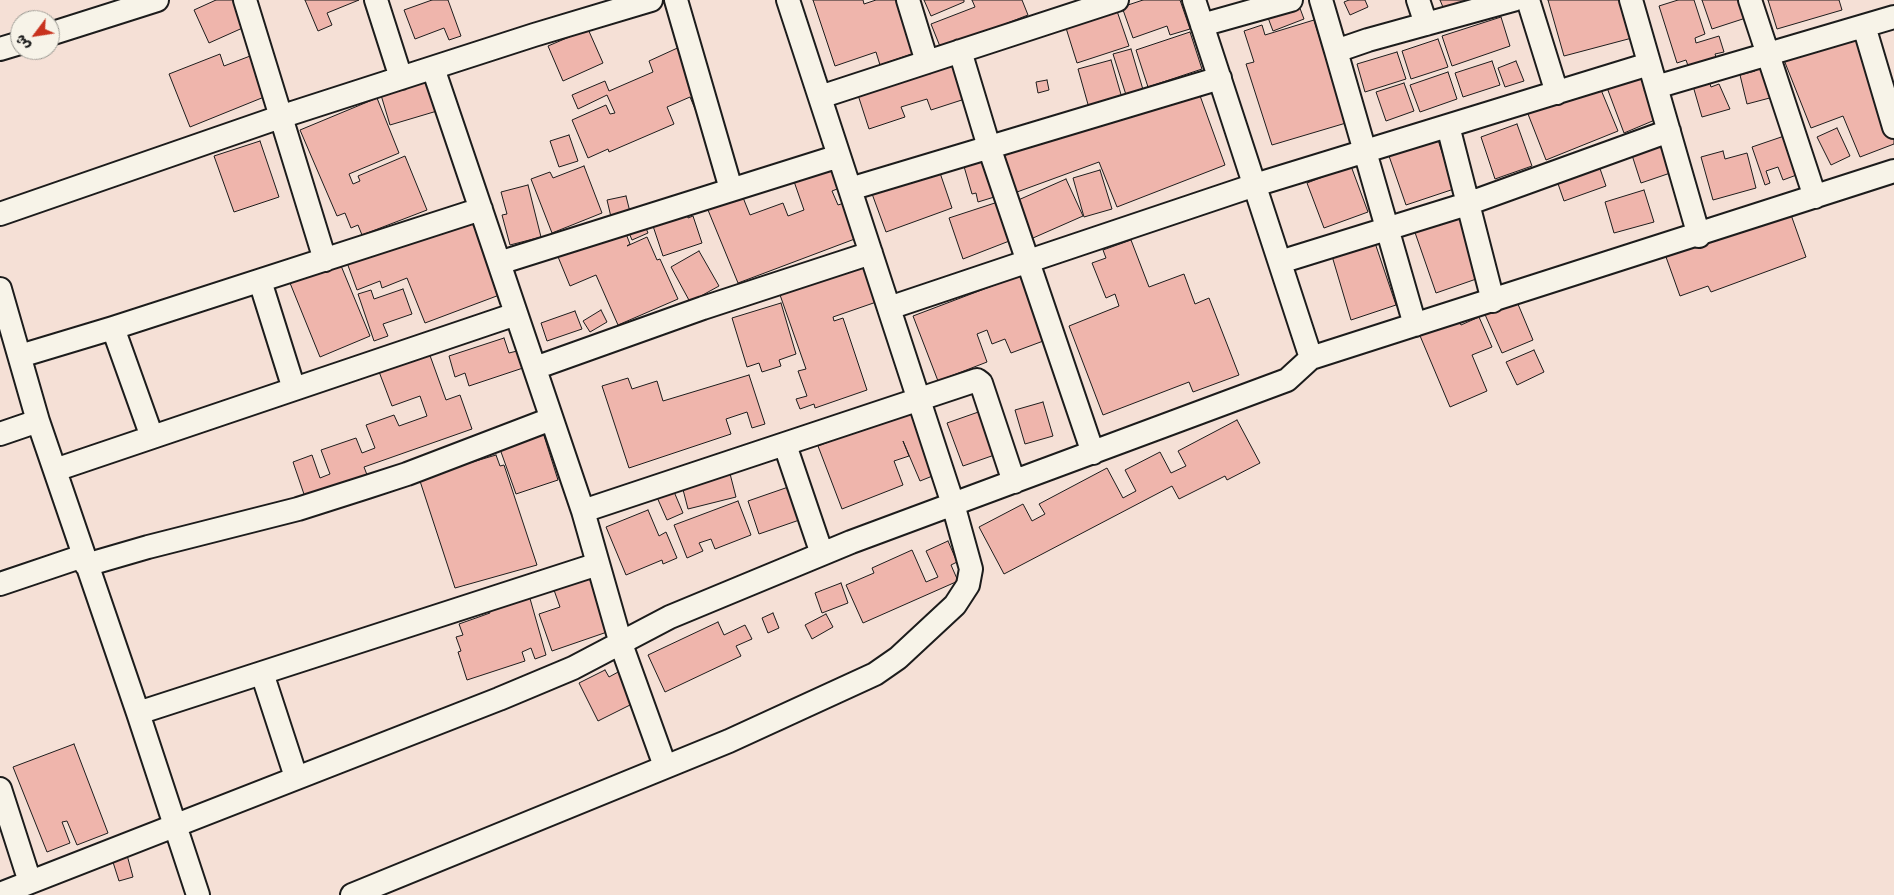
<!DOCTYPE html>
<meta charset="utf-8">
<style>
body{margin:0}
#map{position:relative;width:1894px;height:895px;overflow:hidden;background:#f5e0d6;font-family:Sriracha,"Playpen Sans Arabic",sans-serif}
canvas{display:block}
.north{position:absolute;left:10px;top:10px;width:50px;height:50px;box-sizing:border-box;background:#f7f3e8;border:1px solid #9f9d96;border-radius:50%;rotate:239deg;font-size:14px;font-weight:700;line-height:20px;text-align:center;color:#1c1c1c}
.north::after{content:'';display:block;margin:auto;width:18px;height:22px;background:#c8321e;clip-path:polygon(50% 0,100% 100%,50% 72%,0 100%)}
</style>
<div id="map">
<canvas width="1894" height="895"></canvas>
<div class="north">ش</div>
</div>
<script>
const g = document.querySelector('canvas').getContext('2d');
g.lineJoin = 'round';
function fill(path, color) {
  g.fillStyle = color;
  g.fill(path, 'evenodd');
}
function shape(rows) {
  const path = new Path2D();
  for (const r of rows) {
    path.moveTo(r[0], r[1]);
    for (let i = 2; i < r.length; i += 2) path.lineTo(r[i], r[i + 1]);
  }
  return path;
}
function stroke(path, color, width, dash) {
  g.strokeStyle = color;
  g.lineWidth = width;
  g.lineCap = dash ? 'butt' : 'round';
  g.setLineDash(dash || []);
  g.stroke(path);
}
const building = shape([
 [216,0,235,0,247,26,209,43,194,10,216,0],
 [305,0,359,0,327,13,332,25,318,31,305,0],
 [432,0,448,0,461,36,449,40,444,28,415,39,404,10,432,0],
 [813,0,863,0,864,4,876,0,911,0,923,50,880,65,876,52,835,66,813,0],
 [924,0,964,0,964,2,931,16,924,0],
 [972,0,1022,0,1028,15,941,49,931,24,975,7,972,0],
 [1143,0,1180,0,1190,29,1170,35,1167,26,1133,38,1122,7,1143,0],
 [1349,0,1365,0,1368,7,1350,15,1344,2,1349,0],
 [1440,0,1475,0,1445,12,1440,0],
 [1548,0,1622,0,1632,38,1564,56,1548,0],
 [1678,0,1694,0,1705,34,1695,38,1696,43,1719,36,1724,52,1715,54,1720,68,1692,77,1686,60,1677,63,1659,6,1678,0],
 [1702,0,1750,0,1755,15,1712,29,1702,0],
 [1768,0,1839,0,1842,10,1777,29,1768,0],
 [1298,3,1304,19,1273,31,1267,15,1298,3],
 [1117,11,1129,46,1077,63,1066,28,1117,11],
 [1501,17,1510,46,1452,66,1442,36,1501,17],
 [1314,20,1346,123,1272,145,1246,64,1254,62,1244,31,1262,25,1265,35,1314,20],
 [588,29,603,63,563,81,548,46,588,29],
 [1190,32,1202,69,1148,87,1136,50,1190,32],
 [1854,32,1894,134,1894,144,1860,157,1843,116,1811,128,1784,60,1854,32],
 [1438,39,1448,67,1411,79,1402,51,1438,39],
 [684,45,701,123,690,97,667,107,674,124,609,152,608,149,588,158,572,120,606,105,610,114,615,113,607,95,578,109,572,95,605,81,609,91,653,72,649,61,684,45],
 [1131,49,1144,93,1127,98,1113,54,1131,49],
 [1397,52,1406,79,1365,92,1357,64,1397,52],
 [258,53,274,93,190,127,169,74,220,54,224,66,258,53],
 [957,57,971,97,931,110,927,99,901,107,905,117,869,129,858,95,957,57],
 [1772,57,1781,95,1747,104,1740,75,1755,71,1753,62,1772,57],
 [1111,60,1122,98,1089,108,1078,69,1111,60],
 [1492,61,1500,85,1463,97,1455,73,1492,61],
 [1516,61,1524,81,1505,87,1498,68,1516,61],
 [1643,70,1662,117,1624,133,1606,85,1643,70],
 [1448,72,1457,99,1420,112,1410,85,1448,72],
 [1707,75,1711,87,1719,84,1730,109,1702,117,1691,79,1707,75],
 [1194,79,1225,165,1117,207,1099,162,1017,192,1002,155,1194,79],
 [1047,80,1049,90,1038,93,1036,82,1047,80],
 [428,81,437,111,390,125,381,95,428,81],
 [1404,83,1414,111,1386,121,1376,92,1404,83],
 [1599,85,1618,131,1546,160,1528,114,1599,85],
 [377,98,399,153,349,174,353,184,360,181,358,176,405,156,427,210,362,235,358,225,351,228,345,213,337,216,300,130,377,98],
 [1517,124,1532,166,1495,179,1481,137,1517,124],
 [1837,128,1850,156,1831,165,1817,137,1837,128],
 [1796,132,1810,170,1783,180,1778,167,1766,171,1770,183,1765,185,1752,147,1796,132],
 [569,135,578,161,559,167,550,141,569,135],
 [1671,136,1682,169,1641,183,1630,149,1671,136],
 [1438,140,1454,189,1406,205,1389,156,1438,140],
 [260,141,279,197,234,212,214,156,260,141],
 [1723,151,1725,159,1747,153,1756,188,1713,200,1701,157,1723,151],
 [835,153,847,185,832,191,838,205,847,202,860,237,738,283,701,193,736,180,750,215,783,203,788,216,804,210,790,170,835,153],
 [993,155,1004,194,978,202,976,193,972,194,963,163,993,155],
 [1597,160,1606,186,1564,201,1555,175,1597,160],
 [584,166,602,213,552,233,531,179,550,172,553,178,584,166],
 [1351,166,1368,212,1324,228,1307,183,1351,166],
 [938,167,952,208,886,232,871,191,938,167],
 [1100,170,1112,209,1084,217,1073,178,1100,170],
 [1066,179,1083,216,1033,238,1016,201,1066,179],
 [528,185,541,237,510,245,502,215,507,214,501,192,528,185],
 [1644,190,1654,222,1614,233,1605,202,1644,190],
 [626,196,630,212,611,217,607,200,626,196],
 [1004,200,1017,238,963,259,949,218,1004,200],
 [1457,205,1482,277,1436,293,1411,221,1457,205],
 [684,206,688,218,693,216,702,243,663,256,650,217,684,206],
 [470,212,502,294,425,323,407,278,382,288,380,281,357,290,346,260,470,212],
 [1790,212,1806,257,1711,292,1708,286,1680,296,1666,257,1790,212],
 [643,221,648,233,632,240,627,228,643,221],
 [623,226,630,244,627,246,647,237,657,260,660,259,678,299,618,325,596,275,570,286,554,247,623,226],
 [1372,234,1396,305,1351,320,1332,256,1372,234],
 [1131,240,1149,287,1184,274,1195,304,1209,298,1239,375,1193,392,1189,382,1103,415,1069,326,1119,306,1115,294,1106,298,1092,263,1106,258,1103,250,1131,240],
 [699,251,719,286,690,302,671,267,699,251],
 [337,256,370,336,320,357,290,283,337,256],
 [869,256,885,299,833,317,834,321,843,318,867,390,815,408,814,404,800,409,796,399,807,396,798,371,806,369,779,292,869,256],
 [1029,272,1054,337,1011,353,1005,339,992,344,987,330,977,334,987,362,938,381,913,316,1029,272],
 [403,289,412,314,383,324,388,336,374,341,358,294,371,290,374,299,403,289],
 [1515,297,1533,340,1502,353,1483,310,1515,297],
 [781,303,796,354,779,360,781,366,762,372,759,363,747,367,732,318,781,303],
 [601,310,607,322,590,332,583,321,601,310],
 [575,311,582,329,547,341,541,323,575,311],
 [1456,315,1461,325,1479,317,1492,347,1472,355,1487,391,1450,407,1418,331,1456,315],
 [504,338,509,353,517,351,523,368,469,386,465,373,455,377,449,356,504,338],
 [428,350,446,400,460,395,472,429,364,467,369,480,307,503,293,462,312,455,320,478,330,474,321,450,356,438,362,453,375,448,366,425,394,415,399,426,427,416,420,396,392,406,378,369,428,350],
 [1534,350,1544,372,1517,385,1506,362,1534,350],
 [749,375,765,424,752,428,747,412,726,419,731,434,629,468,602,386,628,378,632,389,657,381,663,401,749,375],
 [915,401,940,473,920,481,903,441,909,456,894,461,903,485,842,509,818,446,857,431,915,401],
 [1043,402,1053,436,1025,444,1015,410,1043,402],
 [987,409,1003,452,963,466,947,423,987,409],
 [539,420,558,480,516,494,495,435,539,420],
 [1237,420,1260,463,1227,480,1225,476,1179,499,1172,486,1004,574,979,527,1023,504,1032,521,1045,514,1039,504,1107,468,1123,498,1136,491,1125,470,1160,452,1171,473,1186,466,1178,451,1237,420],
 [496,455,500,466,504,465,537,565,455,588,419,478,496,455],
 [727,462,736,497,688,509,679,474,727,462],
 [797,484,808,517,759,534,748,501,797,484],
 [672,487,683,513,667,520,656,495,672,487],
 [738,501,751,535,715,549,711,539,699,543,703,551,687,558,674,525,738,501],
 [648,510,659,536,666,532,677,558,663,564,662,560,626,575,606,527,648,510],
 [948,541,957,562,951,565,958,581,863,623,846,585,874,573,872,568,912,550,926,582,938,577,926,551,948,541],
 [591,578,610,631,552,651,539,614,560,607,554,590,591,578],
 [841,583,848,603,822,613,815,593,841,583],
 [529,595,546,655,535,659,531,648,522,652,525,661,467,680,458,652,461,651,456,637,463,635,459,624,490,613,488,608,529,595],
 [773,613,779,628,768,633,762,618,773,613],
 [826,614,833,627,812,639,805,625,826,614],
 [718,622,724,635,745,625,752,639,736,646,741,656,665,692,648,655,718,622],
 [605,670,609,677,620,671,636,702,598,721,579,683,605,670],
 [74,744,108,833,77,845,67,821,62,822,70,843,47,852,13,767,74,744],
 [127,855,133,877,119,881,112,859,127,855]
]);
const minor = shape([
 [245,0,325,260],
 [376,0,401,78],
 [676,0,731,189],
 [908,0,927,62],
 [1321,0,1336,51],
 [1418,0,1426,24],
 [1528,0,1557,93],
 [1631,0,1699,236],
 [1750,0,1815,197],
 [1202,25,1291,0],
 [1864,26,1894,127],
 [50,34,157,0],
 [0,49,20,43],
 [960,51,989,147,1093,453],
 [433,68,583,511,621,644,665,766],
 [1656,87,1894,17],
 [820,97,1117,0],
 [1448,126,1493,301],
 [850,189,1220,78],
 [0,214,280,117,534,35,651,0],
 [1280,262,1467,204,1669,131],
 [499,263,839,156],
 [260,281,294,389],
 [0,289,38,421,138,713,198,895],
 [889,308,1255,185,1649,64],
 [1415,325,1336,51,1368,40,1513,0],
 [113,328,152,437],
 [20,356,113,328,481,209],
 [1311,358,1894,171],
 [535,368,703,308,871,253],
 [0,434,38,421],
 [785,445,822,554],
 [55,470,516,314],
 [583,511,977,380,981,383,1014,482],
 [86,565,148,547,298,509,367,487,407,474,551,419],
 [0,584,83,556],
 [262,673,296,777],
 [138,713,598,564],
 [0,789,30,882],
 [0,894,499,699,573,668,670,617,851,542,1287,380,1311,358,1194,0],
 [352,895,729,741,875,674,898,658,955,605,968,585,971,569,953,504,788,0]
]);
fill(building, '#efb5ac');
stroke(building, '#1c1c1c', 1);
stroke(minor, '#1c1c1c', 26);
stroke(minor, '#f7f3e8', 22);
</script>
